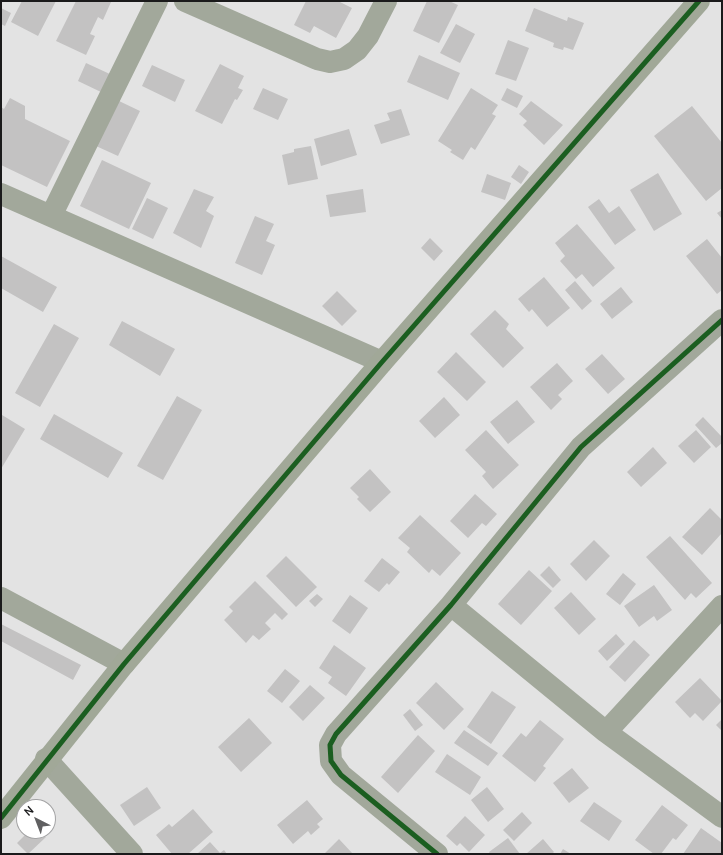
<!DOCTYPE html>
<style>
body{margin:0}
#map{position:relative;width:723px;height:855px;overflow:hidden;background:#e3e3e3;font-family:Manrope,sans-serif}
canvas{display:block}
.frame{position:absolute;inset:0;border:2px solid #1a1a1b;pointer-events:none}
.north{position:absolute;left:16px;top:799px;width:40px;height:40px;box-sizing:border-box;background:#fff;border:1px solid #a3a3a4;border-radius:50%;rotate:318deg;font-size:11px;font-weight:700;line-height:16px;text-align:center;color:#1a1a1b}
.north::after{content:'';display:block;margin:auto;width:14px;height:18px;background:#606061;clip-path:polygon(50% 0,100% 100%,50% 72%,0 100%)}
</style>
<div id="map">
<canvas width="723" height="855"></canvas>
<div class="frame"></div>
<div class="north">N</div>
</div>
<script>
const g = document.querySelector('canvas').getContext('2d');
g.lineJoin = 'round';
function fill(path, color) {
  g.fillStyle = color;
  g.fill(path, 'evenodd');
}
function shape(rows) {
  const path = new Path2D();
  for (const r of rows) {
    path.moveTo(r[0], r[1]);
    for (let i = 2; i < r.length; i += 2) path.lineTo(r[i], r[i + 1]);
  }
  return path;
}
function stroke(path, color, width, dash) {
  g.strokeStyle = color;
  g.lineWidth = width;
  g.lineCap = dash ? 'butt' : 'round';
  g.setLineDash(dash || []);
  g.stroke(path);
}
const building = shape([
 [22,1,56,1,38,36,11,22],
 [76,1,111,2,103,20,98,17,90,34,95,36,86,55,56,41],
 [306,1,338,1,352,8,336,38,314,26,310,33,294,25],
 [427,1,449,1,458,5,439,43,413,31],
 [1,8,11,13,5,26,1,24],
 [534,8,567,21,568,17,584,23,573,50,564,47,563,50,553,47,554,43,525,31],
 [456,24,475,34,460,63,440,53],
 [508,40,529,48,516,81,495,74],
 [419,55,460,73,448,100,407,82],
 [86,63,112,75,103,93,78,81],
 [220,64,244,76,238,88,243,90,237,100,235,99,222,124,195,111],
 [152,65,185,80,175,102,142,86],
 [263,88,288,99,278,120,253,109],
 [471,88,498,105,492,114,496,116,475,150,471,147,463,160,450,152,452,150,438,141],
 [507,88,523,96,517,108,501,100],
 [10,98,25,106,25,119,70,141,47,187,1,165,1,107,4,109],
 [119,101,140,111,118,156,96,146],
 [531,101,563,125,544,145,523,125,527,121,519,114],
 [692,106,722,143,722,188,706,201,654,136],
 [401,109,410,135,381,144,374,125,390,120,387,113],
 [349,129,357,155,321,166,314,139],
 [311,146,318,179,288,185,282,155,294,152,294,149],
 [102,160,151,183,129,229,80,206],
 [519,165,529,172,521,184,511,177],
 [658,173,682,214,654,231,630,190],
 [487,174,511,183,505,200,481,192],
 [194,189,214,197,206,211,214,216,201,248,173,233],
 [363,189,366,212,330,217,326,195],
 [147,198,168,208,153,239,132,229],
 [599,199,609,213,619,206,636,230,615,245,588,207],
 [722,210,722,219,717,213],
 [255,216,274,224,266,241,275,245,262,275,235,263],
 [577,224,615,268,593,287,582,274,576,279,560,261,565,256,555,243],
 [430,238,443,251,434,261,421,248],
 [707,239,722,258,722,290,717,294,686,256],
 [1,256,57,287,43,312,1,288],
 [544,277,570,308,547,327,532,309,529,312,518,299],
 [575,281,592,301,582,310,565,290],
 [621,287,633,302,612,319,600,304],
 [337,291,357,311,342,326,322,306],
 [495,310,509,324,506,329,524,348,503,368,470,334],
 [122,321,175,349,160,376,109,345],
 [54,324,79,338,40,407,15,393],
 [456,352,486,382,467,401,437,372],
 [602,354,625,379,608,394,585,369],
 [557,363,573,381,558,395,562,399,551,410,530,387],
 [177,396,202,410,163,480,137,466],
 [444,397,460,415,435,438,419,421],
 [517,400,535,422,508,444,490,422],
 [54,414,123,453,108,478,40,439],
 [2,415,25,429,1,469,1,418],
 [703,417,722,437,722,443,716,448,695,425],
 [486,430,519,465,493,489,482,476,486,472,465,450],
 [696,430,711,447,694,463,678,446],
 [653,447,667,463,641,487,627,472],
 [370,469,391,492,370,512,357,499,359,497,350,488],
 [475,494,497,514,486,526,482,523,468,538,450,521],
 [710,508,722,520,722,533,702,555,682,537],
 [420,515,461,553,440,576,432,569,429,573,407,552,410,548,398,538],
 [670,536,712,583,696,598,691,593,685,600,646,557],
 [594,540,610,556,586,581,570,564],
 [286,556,317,587,296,607,266,576],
 [382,558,400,572,389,585,387,583,379,592,364,581],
 [549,566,561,580,553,588,540,575],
 [529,570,552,591,521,625,498,604],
 [623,573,636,584,620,605,606,594],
 [255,581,288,614,282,620,275,613,265,623,271,629,259,640,253,635,246,643,224,620,233,611,229,607],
 [654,585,672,610,657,621,654,616,639,627,624,606],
 [571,592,596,619,579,635,554,608],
 [317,594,323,599,315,607,309,601],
 [350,595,368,608,350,634,332,621],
 [1,624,81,665,73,680,1,641],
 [616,634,625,644,607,661,598,651],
 [634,640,650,655,625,682,609,667],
 [334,645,366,668,346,696,328,683,332,677,319,668],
 [285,669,300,681,282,703,267,691],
 [700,678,722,701,703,721,695,713,690,718,675,702],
 [436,682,464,709,444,730,416,703],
 [310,685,325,698,303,721,289,707],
 [492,691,516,707,491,744,467,727],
 [410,709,423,725,415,731,403,715],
 [249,718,272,743,241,772,218,747],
 [722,719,722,731,716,725],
 [540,720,564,739,543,766,546,768,535,782,502,756,521,733,526,737],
 [464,730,498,753,488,766,454,743],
 [418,735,435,751,398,793,381,777],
 [447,754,481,777,470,795,435,772],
 [572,768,589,788,569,803,553,783],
 [147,787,161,808,134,826,120,805],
 [487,787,504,809,488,822,471,800],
 [307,800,323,819,317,824,320,827,311,835,308,831,293,844,277,825],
 [594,802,622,821,609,841,580,821],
 [662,805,688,825,676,840,673,838,661,854,654,854,635,840],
 [193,809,213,832,188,854,172,854,156,835,169,824,172,827],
 [522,812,532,823,514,841,503,830],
 [465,816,485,835,469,852,460,843,457,846,446,836],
 [701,828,722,843,721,854,683,854],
 [29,831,39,831,46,837,28,854,17,843],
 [508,838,520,854,490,854,489,852],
 [339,839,353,854,324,854],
 [543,839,554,852,552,854,526,854],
 [210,842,220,853,224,850,227,854,197,854],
 [563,849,571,854,560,854]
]);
const street = shape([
 [185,1,317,59,330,62,344,59,357,50,368,36,386,1],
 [1,194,382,362],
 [51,216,157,1],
 [1,598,124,664],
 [451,605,606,732,722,817],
 [606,732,722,606],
 [46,759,132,854],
 [437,854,341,775,331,761,330,745,336,734,451,605,581,447,722,320]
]);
const secondary = shape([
 [1,818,124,664,382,362,699,1]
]);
const cycleway = shape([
 [1,818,124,664,382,362,699,1],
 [437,854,341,775,331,761,330,745,336,734,451,605,581,447,722,320]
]);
fill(building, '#c3c2c2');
stroke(street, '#a2a89b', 22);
stroke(secondary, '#a1a898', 22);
stroke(cycleway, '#1b5e20', 5);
</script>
